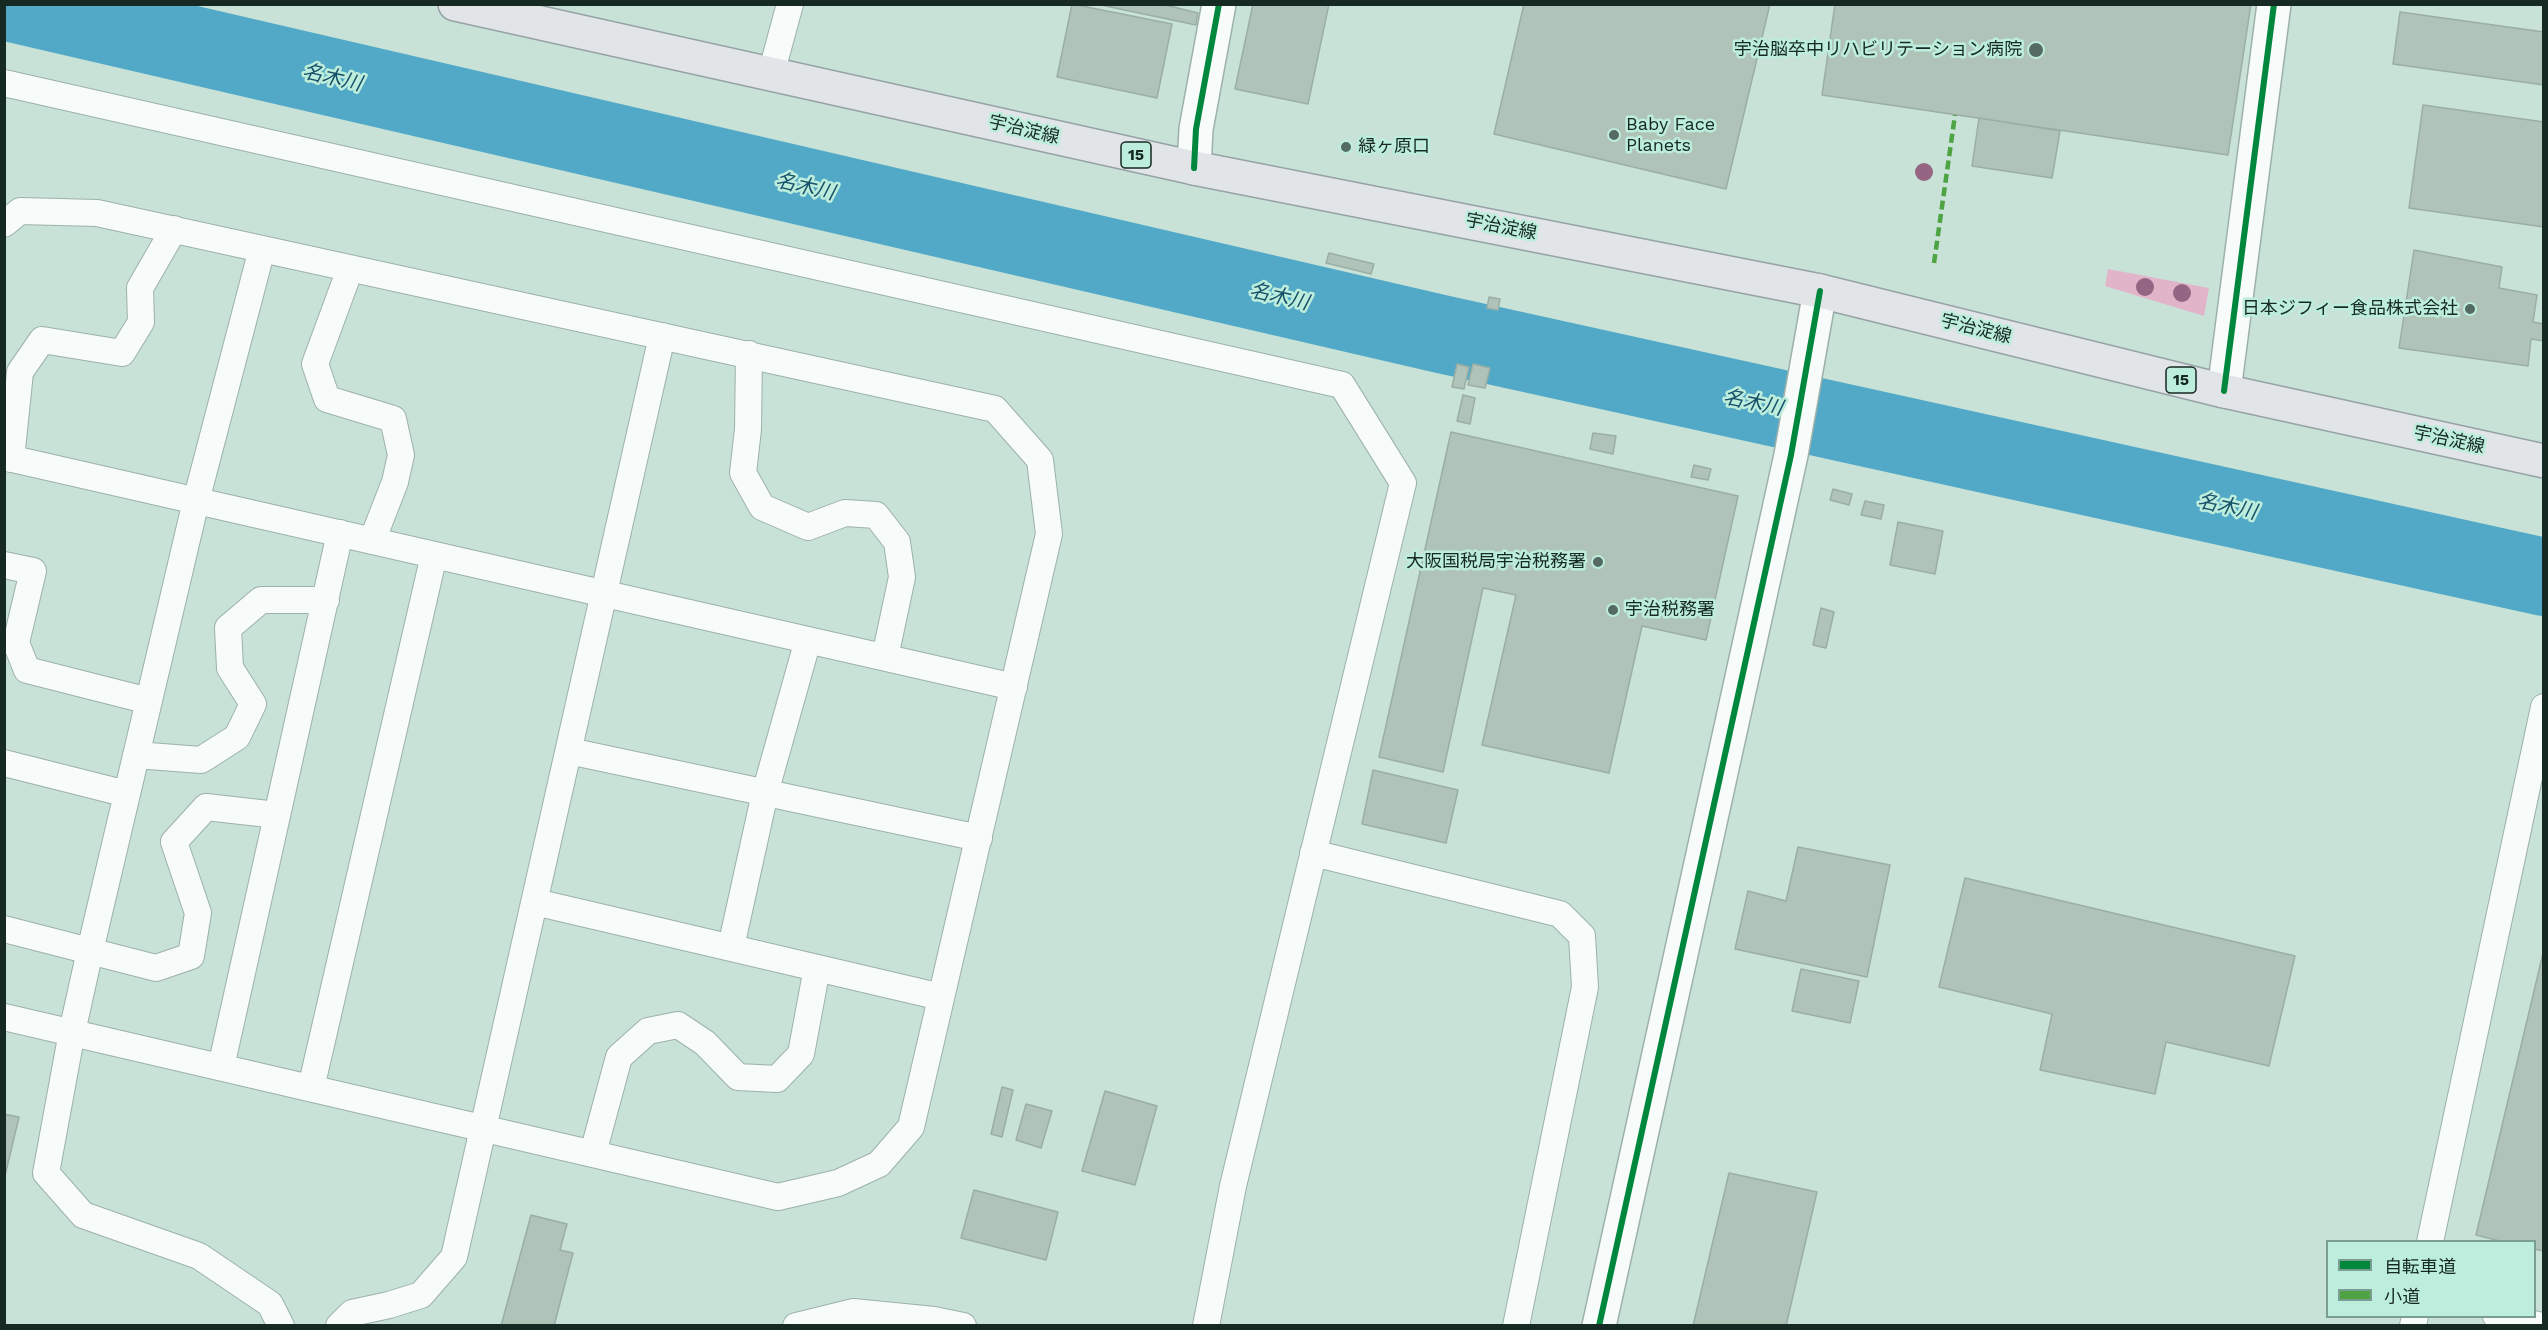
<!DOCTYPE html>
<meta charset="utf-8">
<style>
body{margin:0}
#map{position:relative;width:2548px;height:1330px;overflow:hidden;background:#c8e2d8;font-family:"Work Sans","Noto Sans JP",sans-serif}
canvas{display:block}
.frame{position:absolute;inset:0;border:6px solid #162923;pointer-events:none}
.legend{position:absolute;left:2326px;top:1240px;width:210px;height:78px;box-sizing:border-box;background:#bdeddc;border:2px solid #7a9f92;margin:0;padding:8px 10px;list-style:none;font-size:18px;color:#162923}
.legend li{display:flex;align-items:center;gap:12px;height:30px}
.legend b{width:30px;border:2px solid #7a9f92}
</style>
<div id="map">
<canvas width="2548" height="1330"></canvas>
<div class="frame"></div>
<ul class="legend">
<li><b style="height:8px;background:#00873e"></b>自転車道</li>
<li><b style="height:8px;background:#4ea342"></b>小道</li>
</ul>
</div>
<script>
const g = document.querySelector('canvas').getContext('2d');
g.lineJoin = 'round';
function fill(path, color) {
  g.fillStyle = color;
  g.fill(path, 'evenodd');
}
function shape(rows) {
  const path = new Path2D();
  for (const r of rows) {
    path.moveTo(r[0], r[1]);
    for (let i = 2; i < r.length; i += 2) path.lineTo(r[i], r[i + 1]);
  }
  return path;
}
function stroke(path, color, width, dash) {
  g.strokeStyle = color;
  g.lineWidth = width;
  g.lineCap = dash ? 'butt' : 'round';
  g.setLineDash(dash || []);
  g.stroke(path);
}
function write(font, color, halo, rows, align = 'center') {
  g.font = font + ' "Work Sans","Noto Sans JP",sans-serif';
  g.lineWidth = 5;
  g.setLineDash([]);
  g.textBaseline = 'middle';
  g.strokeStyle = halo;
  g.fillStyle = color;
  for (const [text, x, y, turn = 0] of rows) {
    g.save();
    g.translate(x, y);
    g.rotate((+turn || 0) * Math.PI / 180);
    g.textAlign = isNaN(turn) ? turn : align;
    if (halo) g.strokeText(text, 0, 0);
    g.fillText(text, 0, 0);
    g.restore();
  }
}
const green = shape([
 [2108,269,2209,288,2204,316,2105,286]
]);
const river = shape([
 [16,4,1441,334,2544,577]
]);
const building = shape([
 [1072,4,1172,24,1157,98,1057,77,1072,4],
 [1096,4,1161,4,1198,13,1196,25,1096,4],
 [1253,4,1329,4,1308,104,1235,89,1253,4],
 [1524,4,1770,4,1726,189,1494,134,1524,4],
 [1835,4,2251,4,2228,155,1822,95,1835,4],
 [2400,12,2544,32,2544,85,2393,64,2400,12],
 [2423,105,2544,122,2544,227,2409,208,2423,105],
 [1979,118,2060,131,2052,178,1972,166,1979,118],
 [2414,250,2502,267,2499,288,2537,295,2533,322,2544,324,2544,341,2531,339,2528,366,2399,348,2414,250],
 [1329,253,1374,264,1371,274,1326,263,1329,253],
 [1489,297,1500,299,1498,310,1487,308,1489,297],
 [1457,364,1469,367,1464,389,1452,387,1457,364],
 [1473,364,1490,368,1485,388,1468,385,1473,364],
 [1463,395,1475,398,1470,424,1457,421,1463,395],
 [1451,432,1738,496,1706,640,1642,626,1609,773,1482,745,1516,595,1483,588,1443,772,1379,757,1451,432],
 [1593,433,1616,436,1613,454,1590,449,1593,433],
 [1694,465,1711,469,1708,480,1691,477,1694,465],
 [1833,489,1852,494,1849,505,1830,500,1833,489],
 [1865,501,1884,505,1881,519,1861,515,1865,501],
 [1898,522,1943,531,1935,574,1890,565,1898,522],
 [1821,608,1834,612,1826,648,1813,645,1821,608],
 [1373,770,1458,790,1446,843,1362,824,1373,770],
 [1798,847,1890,865,1867,977,1735,949,1748,891,1786,901,1798,847],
 [1965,878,2295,956,2269,1066,2166,1042,2155,1094,2040,1070,2052,1014,1939,987,1965,878],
 [2544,949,2544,1251,2534,1249,2534,1242,2504,1242,2476,1235,2544,949],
 [1801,969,1859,981,1850,1023,1792,1011,1801,969],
 [1002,1087,1013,1090,1002,1137,991,1134,1002,1087],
 [1105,1091,1157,1106,1135,1185,1082,1171,1105,1091],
 [1026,1104,1052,1111,1041,1148,1016,1140,1026,1104],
 [4,1114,19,1117,4,1180,4,1114],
 [1729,1173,1817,1192,1786,1326,1693,1326,1729,1173],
 [974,1190,1058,1212,1046,1260,961,1238,974,1190],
 [531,1215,567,1224,560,1250,573,1253,554,1326,501,1326,531,1215]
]);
const service = shape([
 [771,74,790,4],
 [4,83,1342,385,1403,483,1233,1186,1206,1326],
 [4,224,20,211,97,213,995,409,1040,460,1049,534,911,1127,879,1164,838,1183,778,1197,4,1017],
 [262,249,196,501,90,951,72,1032,46,1173,83,1215,199,1256,270,1304,281,1326],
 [350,269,315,364,327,399,393,419,401,455,395,482,372,541],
 [749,354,748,429,743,473,762,507,808,527,845,513,876,515,897,542,902,577,885,657],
 [4,457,1014,687],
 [11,459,20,372,42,340,122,353,141,322,140,288,174,229],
 [4,565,33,571,16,643,27,670,149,701],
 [569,751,979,838],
 [136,755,201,760,237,737,253,704,230,668,228,628,261,600,326,600],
 [4,763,127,794],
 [1313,853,1560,914,1582,936,1585,987,1516,1326],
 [535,902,941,997],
 [4,929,156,968,191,956,198,913,174,842,206,807,277,815],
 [731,947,765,793,808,640],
 [221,1067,340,533],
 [311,1088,434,555],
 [593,1153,619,1057,648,1031,678,1025,705,1043,738,1077,777,1079,801,1054,817,968],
 [2430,1242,2544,707],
 [2496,1316,2542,1326],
 [339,1326,352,1313,389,1305,421,1295,454,1257,662,336],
 [796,1326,853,1312,934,1320,963,1326],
 [2413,1326,2415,1316]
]);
const minor = shape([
 [1194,168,1196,129,1219,4],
 [2224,391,2274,4]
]);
const tertiary = shape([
 [1599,1326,1791,455,1820,291]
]);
const primary = shape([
 [455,4,1194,168,1820,291,2224,391,2544,461]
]);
const quiet = shape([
 [1934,263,1955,115]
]);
const cycleway = shape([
 [1194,168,1196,129,1219,4],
 [2224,391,2274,4],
 [1599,1326,1791,455,1820,291]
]);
const trees = [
 [1924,172],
 [2145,287],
 [2182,293]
];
const markers = [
 [2036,50,8,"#546a62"],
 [1614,135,6,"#546a62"],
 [1346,147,6,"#546a62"],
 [2470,309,6,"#546a62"],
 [1598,562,6,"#546a62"],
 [1613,610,6,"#546a62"]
];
const shields = [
 [1136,155,30],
 [2181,380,30]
];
const shieldNames = [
 ["15",1136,155],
 ["15",2181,380]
];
const poiNames = [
 ["宇治脳卒中リハビリテーション病院",2022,50],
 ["Baby Face",1626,125,"left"],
 ["Planets",1626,146,"left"],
 ["緑ヶ原口",1358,147,"left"],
 ["日本ジフィー食品株式会社",2458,309],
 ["大阪国税局宇治税務署",1586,562],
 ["宇治税務署",1625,610,"left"]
];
const streetNames = [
 ["宇治淀線",1024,130,13],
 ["宇治淀線",1501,227,11],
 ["宇治淀線",1976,329,14],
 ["宇治淀線",2449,440,12]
];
const waterNames = [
 ["名木川",332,78,13],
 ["名木川",805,187,13],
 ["名木川",1279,297,13],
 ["名木川",1753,403,12],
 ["名木川",2227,507,12]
];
fill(green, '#e1b4ca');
stroke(river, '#51a9c7', 78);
fill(building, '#b0c3b9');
stroke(building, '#9baea4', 1.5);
stroke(service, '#9db1aa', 28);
stroke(minor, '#9db1aa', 36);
stroke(tertiary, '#9db1aa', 36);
stroke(primary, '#96a2a5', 36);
stroke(service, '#f7fbf9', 26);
stroke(minor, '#f7fbf9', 33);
stroke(tertiary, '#f7fbf9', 33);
stroke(primary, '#e2e5e7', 33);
stroke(quiet, '#4ea342', 4.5, [9, 4.5]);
stroke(cycleway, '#00873e', 6);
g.fillStyle = '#946684';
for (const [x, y] of trees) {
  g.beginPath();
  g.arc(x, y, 9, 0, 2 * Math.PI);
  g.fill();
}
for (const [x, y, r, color] of markers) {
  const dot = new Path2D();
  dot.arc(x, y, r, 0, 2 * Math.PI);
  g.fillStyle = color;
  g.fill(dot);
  stroke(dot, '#bdeddc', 2);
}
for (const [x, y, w] of shields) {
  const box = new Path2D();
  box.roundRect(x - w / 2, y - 13, w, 26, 4.5);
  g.fillStyle = '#bdeddc';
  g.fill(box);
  stroke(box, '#162923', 1.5);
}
write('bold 16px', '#162923', null, shieldNames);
write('18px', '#162923', '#bdeddc', poiNames, 'right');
write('18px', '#162923', '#bdeddc', streetNames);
write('italic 20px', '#175069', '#bdeddc', waterNames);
</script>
